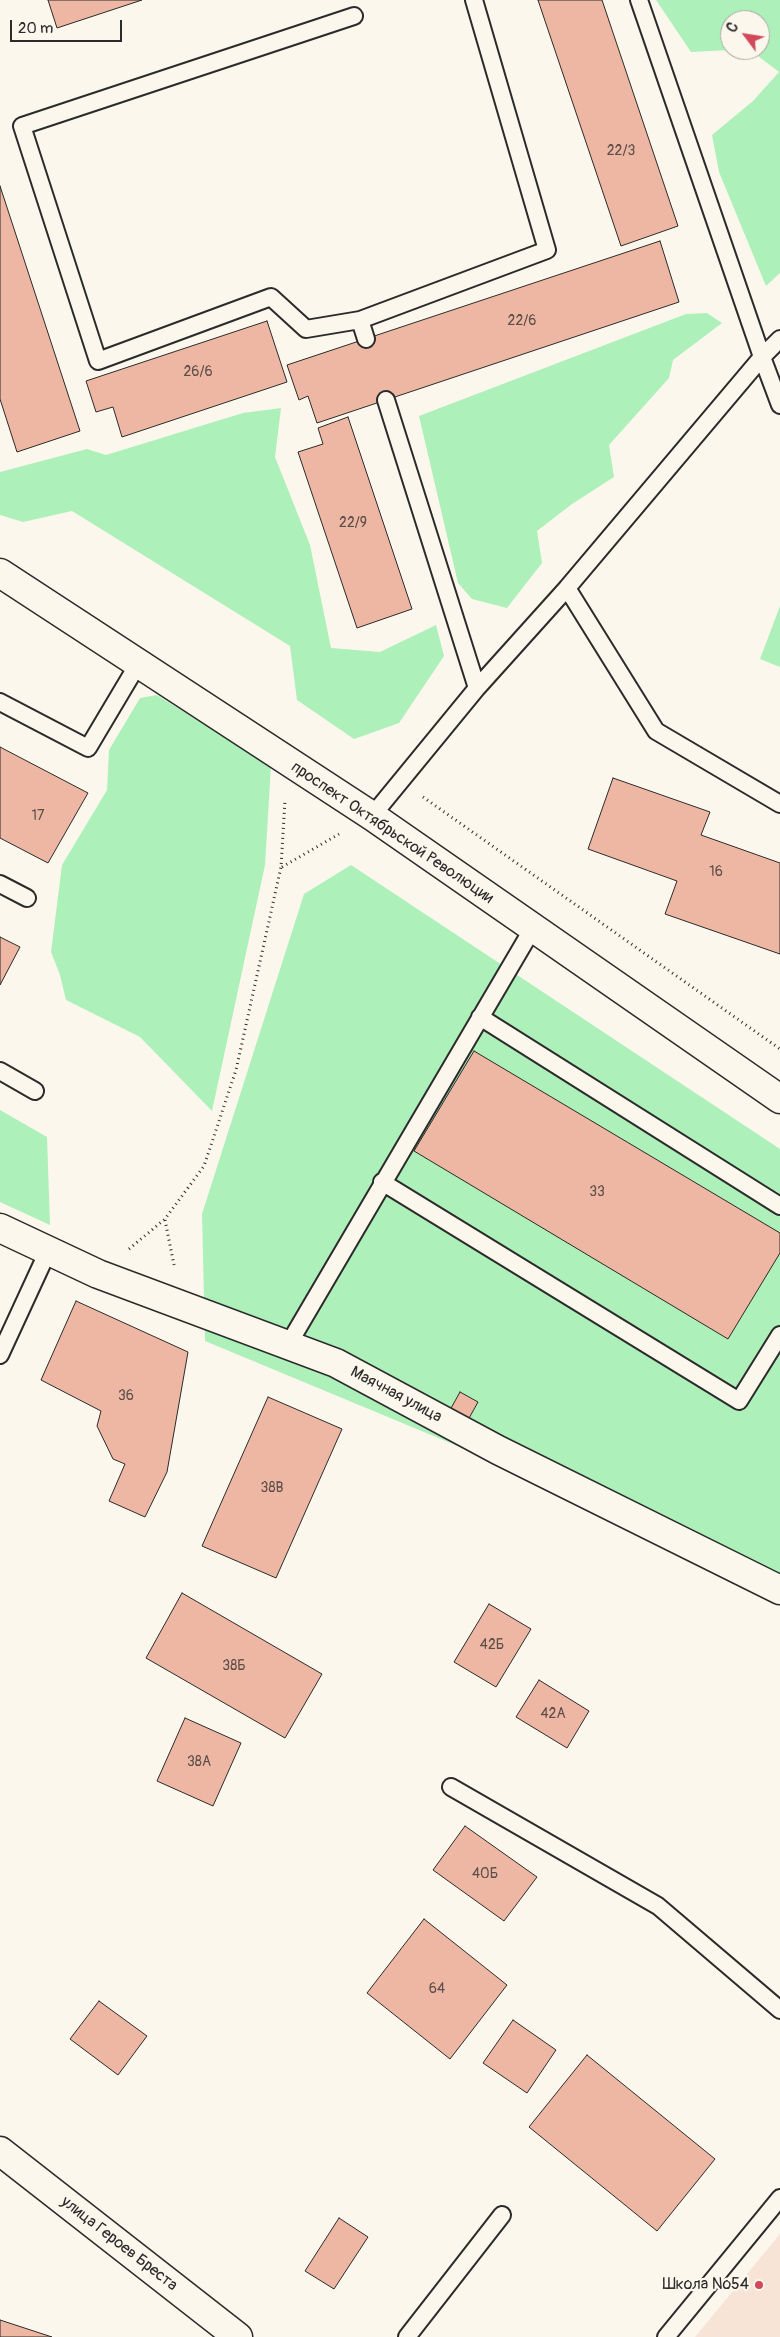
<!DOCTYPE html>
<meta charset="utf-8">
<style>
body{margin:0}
#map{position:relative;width:780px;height:2337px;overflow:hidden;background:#fbf7ec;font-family:Pangolin,sans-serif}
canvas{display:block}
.north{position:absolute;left:720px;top:10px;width:50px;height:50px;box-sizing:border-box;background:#fbf7ec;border:1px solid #a8a59f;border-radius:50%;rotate:301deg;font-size:14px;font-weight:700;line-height:20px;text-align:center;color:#2b2b2b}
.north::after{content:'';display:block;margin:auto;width:18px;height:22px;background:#d1495b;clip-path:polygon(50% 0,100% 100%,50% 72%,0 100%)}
.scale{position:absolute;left:10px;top:20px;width:112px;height:22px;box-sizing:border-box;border:2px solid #2b2b2b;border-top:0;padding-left:6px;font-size:15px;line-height:18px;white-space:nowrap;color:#2b2b2b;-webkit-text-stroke:4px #fbf7ec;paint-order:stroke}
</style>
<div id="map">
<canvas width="780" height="2337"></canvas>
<div class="north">С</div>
<div class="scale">20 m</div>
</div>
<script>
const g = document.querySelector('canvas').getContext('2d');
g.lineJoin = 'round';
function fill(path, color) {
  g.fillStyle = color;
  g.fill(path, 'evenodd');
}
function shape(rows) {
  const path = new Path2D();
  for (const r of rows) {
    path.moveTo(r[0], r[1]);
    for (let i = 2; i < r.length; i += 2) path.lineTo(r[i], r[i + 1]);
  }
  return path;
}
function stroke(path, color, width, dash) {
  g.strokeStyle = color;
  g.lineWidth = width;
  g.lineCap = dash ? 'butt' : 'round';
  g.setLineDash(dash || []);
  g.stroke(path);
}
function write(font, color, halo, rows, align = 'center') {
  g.font = font + ' Pangolin,sans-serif';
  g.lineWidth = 4.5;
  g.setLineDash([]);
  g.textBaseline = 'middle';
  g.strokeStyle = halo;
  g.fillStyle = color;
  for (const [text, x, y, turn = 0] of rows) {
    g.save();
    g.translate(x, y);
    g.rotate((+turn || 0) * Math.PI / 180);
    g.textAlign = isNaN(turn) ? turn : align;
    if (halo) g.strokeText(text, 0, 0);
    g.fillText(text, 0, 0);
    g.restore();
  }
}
const built = shape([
 [780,2234,780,2337,695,2337]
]);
const green = shape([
 [656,0,780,0,780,273,766,286,719,172,712,135,753,101,779,72,750,50,760,50,760,20,730,20,730,50,691,52],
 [707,313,722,323,673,360,669,378,609,445,614,477,572,504,537,531,542,563,507,608,472,599,458,583,419,416,686,314],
 [281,408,275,457,310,545,331,648,380,652,436,625,444,656,399,723,354,739,297,700,290,646,72,511,23,522,0,515,0,472,87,449,106,455,243,413],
 [780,606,780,667,760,659],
 [157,695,271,766,265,865,212,1111,140,1037,66,1000,60,975,51,952,62,865,107,790,109,750,140,698],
 [351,865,780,1149,780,1580,205,1341,202,1214,304,894],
 [0,1110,47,1137,50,1225,0,1202]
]);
const building = shape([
 [48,0,142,0,57,28,48,0],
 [538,0,602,0,678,226,621,246,538,0],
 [0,186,80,431,17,452,0,399,0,186],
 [660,241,679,302,317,423,308,396,299,400,287,365,660,241],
 [267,321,287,382,122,437,113,407,96,412,86,381,267,321],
 [348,417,412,609,357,628,298,452,323,444,318,428,348,417],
 [0,747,88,793,48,863,0,838,0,747],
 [613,778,710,812,701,835,780,863,780,954,665,914,677,881,588,849,613,778],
 [0,937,20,947,0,985,0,937],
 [474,1051,780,1233,780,1253,728,1339,414,1151,474,1051],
 [76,1301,188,1352,167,1472,145,1517,109,1501,125,1464,113,1459,97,1426,101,1411,41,1380,76,1301],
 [460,1392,478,1402,463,1429,445,1419,460,1392],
 [268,1397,342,1429,276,1578,202,1546,268,1397],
 [182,1593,322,1674,285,1738,146,1658,182,1593],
 [489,1604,531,1629,496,1687,454,1662,489,1604],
 [539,1680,589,1711,567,1748,516,1717,539,1680],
 [185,1718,241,1743,213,1806,157,1781,185,1718],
 [465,1826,537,1877,504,1921,433,1870,465,1826],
 [424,1919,507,1985,450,2059,367,1993,424,1919],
 [99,2001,147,2036,118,2075,70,2039,99,2001],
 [513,2020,556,2050,527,2093,483,2063,513,2020],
 [587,2055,715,2159,657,2231,529,2127,587,2055],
 [339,2218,368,2237,334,2289,305,2271,339,2218],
 [0,2320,52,2337,0,2337,0,2320]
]);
const path = shape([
 [423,797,780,1049],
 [282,867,339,834],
 [165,1220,174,1265],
 [129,1249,165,1219,204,1166,236,1070,281,867,285,800]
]);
const lane = shape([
 [354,16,22,126,98,361,271,297,306,329,360,320],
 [366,339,360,320,547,250,474,0],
 [780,339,762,357,780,405],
 [386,400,477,688],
 [567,588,656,731,780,804],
 [0,702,88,748,138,664],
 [372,816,477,688,567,588,762,357,639,0],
 [0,884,27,898],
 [480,1017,780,1206],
 [0,1071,35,1091],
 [382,1182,739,1401,780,1335],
 [288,1345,533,928],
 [0,1355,48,1251],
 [451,1787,658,1906,780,2010],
 [407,2337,502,2215],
 [666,2337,780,2198]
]);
const street = shape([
 [0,573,372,816,780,1099],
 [0,1228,98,1274,336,1363,498,1450,780,1590]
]);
const secondary = shape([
 [0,2151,238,2337]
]);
const markers = [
 [759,2285,5,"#d1495b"]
];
const numberNames = [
 ["22/3",621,151],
 ["22/6",522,321],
 ["26/6",198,372],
 ["22/9",353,523],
 ["17",38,816],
 ["16",716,872],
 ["33",597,1192],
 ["36",126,1396],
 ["38В",272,1488],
 ["42Б",492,1645],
 ["38Б",234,1666],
 ["42А",553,1714],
 ["38А",199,1762],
 ["40Б",485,1874],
 ["64",437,1989]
];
const streetNames = [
 ["проспект Октябрьской Революции",392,833,34],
 ["Маячная улица",396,1395,28],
 ["улица Героев Бреста",119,2244,38]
];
const poiNames = [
 ["Школа №54",749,2285]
];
fill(built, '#f7e4d6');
fill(green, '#aef0b9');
fill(building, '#eeb7a3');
stroke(building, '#2b2b2b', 1);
stroke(lane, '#2b2b2b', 20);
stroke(street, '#2b2b2b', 31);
stroke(secondary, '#2b2b2b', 31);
stroke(path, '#2b2b2b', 3, [1, 4]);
stroke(lane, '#fbf7ec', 16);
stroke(street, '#fbf7ec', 28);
stroke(secondary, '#fbf7ec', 28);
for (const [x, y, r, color] of markers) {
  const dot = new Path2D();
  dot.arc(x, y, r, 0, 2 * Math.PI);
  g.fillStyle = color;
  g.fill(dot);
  stroke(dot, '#fbf7ec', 2);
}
write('14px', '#5c4e49', null, numberNames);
write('16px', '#2b2b2b', '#fbf7ec', streetNames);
write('16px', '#2b2b2b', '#fbf7ec', poiNames, 'right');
</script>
